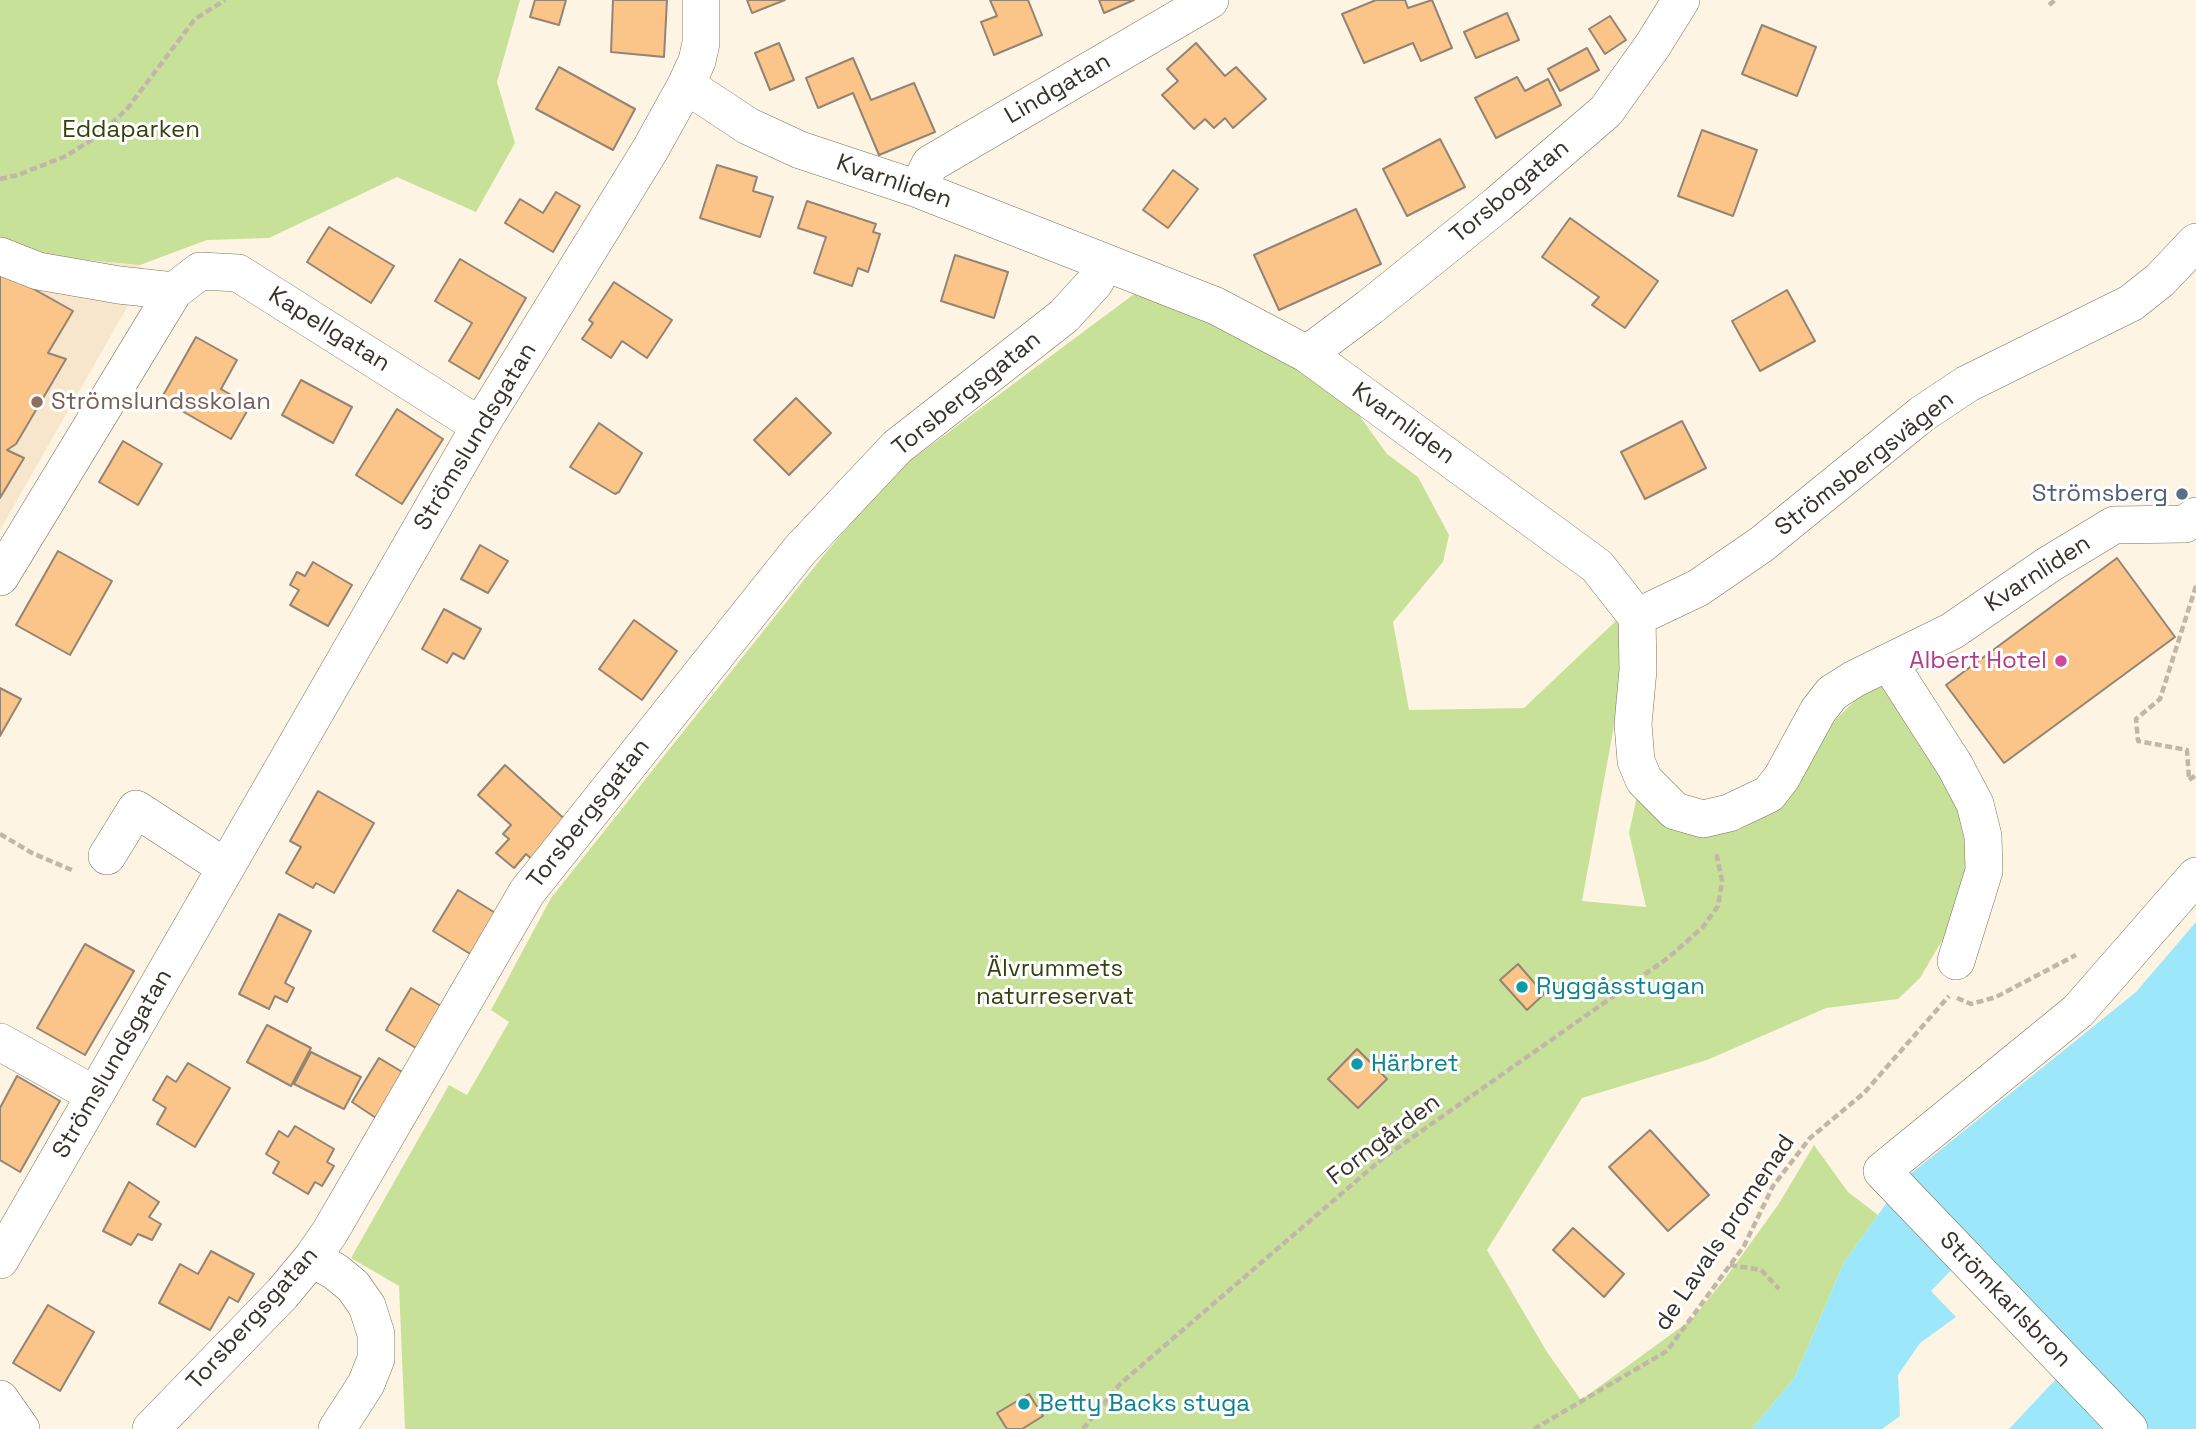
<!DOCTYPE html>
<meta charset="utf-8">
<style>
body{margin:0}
canvas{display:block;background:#fef4e3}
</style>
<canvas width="2196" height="1429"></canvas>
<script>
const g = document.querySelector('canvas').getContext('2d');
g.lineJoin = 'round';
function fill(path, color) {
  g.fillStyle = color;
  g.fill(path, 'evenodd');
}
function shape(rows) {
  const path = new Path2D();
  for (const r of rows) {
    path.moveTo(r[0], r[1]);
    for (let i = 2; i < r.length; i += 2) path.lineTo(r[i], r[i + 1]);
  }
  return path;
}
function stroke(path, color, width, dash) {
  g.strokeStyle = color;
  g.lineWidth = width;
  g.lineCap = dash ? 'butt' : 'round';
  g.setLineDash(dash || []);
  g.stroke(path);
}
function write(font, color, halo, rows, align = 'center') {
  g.font = font + ' "Space Grotesk",sans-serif';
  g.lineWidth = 6;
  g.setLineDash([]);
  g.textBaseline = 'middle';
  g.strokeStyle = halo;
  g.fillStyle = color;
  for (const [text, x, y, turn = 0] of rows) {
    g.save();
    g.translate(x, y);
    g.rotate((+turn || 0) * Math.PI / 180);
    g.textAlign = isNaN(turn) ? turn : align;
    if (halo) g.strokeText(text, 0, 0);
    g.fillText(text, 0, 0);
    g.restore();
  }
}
const built = shape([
 [0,238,44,256,140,265,146,274,0,530]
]);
const green = shape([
 [0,0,520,0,497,82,515,143,476,212,397,177,269,238,207,240,140,265,44,256,0,238],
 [1145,286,1306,373,1354,408,1387,454,1418,477,1449,535,1443,562,1393,622,1409,710,1524,708,1620,617,1621,687,1582,901,1646,907,1629,833,1639,787,1708,829,1739,830,1766,815,1805,756,1840,715,1865,691,1883,682,1926,741,1960,815,1965,844,1966,868,1961,898,1947,932,1920,978,1898,999,1826,1008,1707,1060,1582,1098,1487,1250,1547,1352,1581,1400,1692,1319,1724,1280,1778,1205,1814,1145,1848,1192,1878,1215,1844,1262,1795,1377,1752,1429,405,1429,399,1286,351,1258,449,1085,467,1095,509,1022,491,1010,551,898,823,556,895,472]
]);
const water = shape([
 [2196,922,2196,1429,2139,1429,1903,1180,2136,992],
 [1888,1201,1954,1267,1931,1291,1956,1317,1920,1343,1898,1375,1900,1416,1882,1429,1752,1429,1795,1377,1844,1262],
 [2056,1379,2105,1429,2009,1429]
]);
const building = shape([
 [535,0,566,0,559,25,530,17,535,0],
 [613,0,667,0,664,57,611,52,613,0],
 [747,0,785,0,752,13,747,0],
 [990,0,1028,0,1042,35,994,55,981,22,997,16,990,0],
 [1099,0,1134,0,1104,13,1099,0],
 [1376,0,1405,0,1408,8,1432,0,1452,48,1421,61,1413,43,1364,63,1342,14,1376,0],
 [1507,13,1519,40,1476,58,1464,32,1507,13],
 [1610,16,1626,40,1605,54,1589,29,1610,16],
 [1762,25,1816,47,1797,96,1742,74,1762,25],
 [779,43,794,80,770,90,755,53,779,43],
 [1196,43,1225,76,1236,67,1266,99,1233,128,1225,118,1214,128,1205,119,1194,129,1162,95,1178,81,1167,69,1196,43],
 [1587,48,1599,70,1560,91,1548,69,1587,48],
 [853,58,871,100,914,83,935,132,879,155,853,93,818,108,806,78,853,58],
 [559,67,635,109,613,150,536,109,559,67],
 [1517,77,1525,91,1548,79,1561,105,1496,138,1475,98,1517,77],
 [1702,130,1757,150,1733,216,1678,196,1702,130],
 [1440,139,1465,187,1407,216,1383,169,1440,139],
 [717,165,757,177,753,191,773,197,760,237,700,218,717,165],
 [1173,170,1198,189,1168,228,1143,210,1173,170],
 [556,192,580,206,553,252,505,223,520,199,543,213,556,192],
 [807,201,876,224,873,232,880,234,868,272,858,268,852,286,814,273,826,237,798,228,807,201],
 [1356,209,1381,264,1279,310,1254,255,1356,209],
 [1570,218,1658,281,1625,328,1592,305,1599,297,1542,257,1570,218],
 [329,227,394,266,371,303,307,262,329,227],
 [955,255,1008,272,994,318,941,301,955,255],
 [460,259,526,298,479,379,449,361,472,323,435,301,460,259],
 [0,270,73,311,48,353,66,359,16,444,7,450,24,458,0,498,0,270],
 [614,282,672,320,647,358,622,341,611,358,582,339,593,323,589,320,614,282],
 [1787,290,1815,341,1760,371,1732,321,1787,290],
 [196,337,237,360,221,389,250,406,231,439,161,399,196,337],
 [301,380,352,407,333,443,282,415,301,380],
 [796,398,831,433,789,475,754,440,796,398],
 [397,409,443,439,402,504,356,475,397,409],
 [1682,421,1706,468,1645,499,1621,452,1682,421],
 [599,423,642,453,619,492,615,494,570,467,599,423],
 [123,441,162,464,138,505,99,482,123,441],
 [480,545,508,561,488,593,461,579,480,545],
 [58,551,112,581,70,655,16,625,58,551],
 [2117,558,2175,637,2004,763,1946,685,2117,558],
 [313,562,352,585,328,626,290,605,299,590,290,585,297,572,305,576,313,562],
 [444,609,481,629,464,659,453,653,447,663,422,649,444,609],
 [634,620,677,651,642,700,599,669,634,620],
 [0,688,21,699,0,736,0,688],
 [505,765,569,823,534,861,526,854,514,868,496,853,509,839,503,834,511,825,478,795,505,765],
 [318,791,374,823,334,893,316,883,313,888,286,873,301,847,290,841,318,791],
 [458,890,497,914,472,955,433,931,458,890],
 [279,914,311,931,285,983,294,988,287,1002,275,996,269,1009,239,994,279,914],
 [85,944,134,971,85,1055,37,1028,85,944],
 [1518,964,1544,994,1527,1010,1500,980,1518,964],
 [411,988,446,1009,421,1051,386,1030,411,988],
 [267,1025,311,1048,291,1086,247,1062,267,1025],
 [1357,1049,1387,1079,1358,1108,1328,1079,1357,1049],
 [311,1052,361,1077,344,1109,294,1084,311,1052],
 [379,1058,404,1073,376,1118,352,1102,379,1058],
 [188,1063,230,1088,195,1147,157,1124,166,1108,153,1100,167,1076,176,1082,188,1063],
 [17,1076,60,1101,20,1172,0,1160,0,1108,17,1076],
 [295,1126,334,1149,327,1162,334,1166,322,1186,315,1182,308,1194,273,1173,279,1162,266,1154,279,1131,288,1137,295,1126],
 [1650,1130,1709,1195,1668,1231,1609,1167,1650,1130],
 [129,1182,159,1202,149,1217,161,1224,152,1240,138,1234,131,1245,103,1231,129,1182],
 [1573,1228,1624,1274,1604,1297,1553,1250,1573,1228],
 [211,1251,254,1274,238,1302,229,1297,210,1330,159,1303,180,1264,198,1274,211,1251],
 [48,1305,94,1332,60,1391,13,1363,48,1305],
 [1029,1394,1043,1416,1022,1429,1007,1429,997,1413,1029,1394]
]);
const path = shape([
 [2049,5,2055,0],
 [0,179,18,175,66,156,98,136,127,109,195,19,225,0],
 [2196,586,2160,699,2136,719,2138,741,2187,750,2189,780,2196,775],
 [0,834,32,853,74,871],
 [1957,998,1971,1004,1996,997,2076,955],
 [1730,1265,1761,1270,1779,1289],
 [1083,1429,1120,1384,1383,1158,1668,958,1703,927,1718,906,1722,881,1716,852],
 [1534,1429,1667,1351,1744,1246,1773,1186,1810,1138,1864,1093,1949,996]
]);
const minor = shape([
 [686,85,748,126,800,150,918,189,1216,306,1307,354,1597,566,1637,617,1638,670,1633,724,1636,761,1644,780,1675,811,1703,819,1729,813,1769,794,1782,777,1818,711,1832,693,1854,679,1952,631,2048,565,2114,525,2185,524,2196,516],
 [918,189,930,164,1210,0],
 [0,256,38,271,119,285,174,291],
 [1307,354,1370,307,1498,204,1606,111,1653,45,1681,0],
 [0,577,174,291,200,271,238,273,480,426],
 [1637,617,1698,588,1762,544,1922,414,1967,384,2131,303,2160,280,2196,242],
 [1889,663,1955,766,1975,804,1983,836,1984,871,1956,961],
 [107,856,136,809,225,867],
 [0,1042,95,1095],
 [312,1258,336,1272,353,1286,367,1306,376,1334,376,1359,366,1384,337,1429],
 [0,1260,480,426,650,150,686,85,697,61,701,43,701,0],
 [0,1399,21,1429],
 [151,1429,282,1294,312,1258,330,1232,527,892,800,550,897,447,1064,316,1095,282,1105,263],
 [2129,1429,1882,1171,2078,1011,2196,876]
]);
const markers = [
 [37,402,7,"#8d6e63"],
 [2182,494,7,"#5c6f8a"],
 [2061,661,7,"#d1479c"],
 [1522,987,7,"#0f9aa8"],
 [1357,1064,7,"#0f9aa8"],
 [1024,1404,7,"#0f9aa8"]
];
const streetNames = [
 ["Lindgatan",1058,89,-30],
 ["Kvarnliden",894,182,19],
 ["Torsbogatan",1510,192,-40],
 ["Kapellgatan",329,330,32],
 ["Torsbergsgatan",967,394,-39],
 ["Kvarnliden",1403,424,36],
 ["Strömslundsgatan",476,437,-59],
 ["Strömsbergsvägen",1865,464,-38],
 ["Kvarnliden",2038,574,-33],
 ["Torsbergsgatan",589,814,-52],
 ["Strömslundsgatan",113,1064,-60],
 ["Forngården",1384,1140,-37],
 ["de Lavals promenad",1725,1233,-56],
 ["Strömkarlsbron",2005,1300,46],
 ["Torsbergsgatan",253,1319,-48]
];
const parkNames = [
 ["Eddaparken",131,130],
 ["Älvrummets",1055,969],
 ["naturreservat",1055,997]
];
const educationNames = [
 ["Strömslundsskolan",51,402]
];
const serviceNames = [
 ["Strömsberg",2168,494]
];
const hotelNames = [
 ["Albert Hotel",2047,661]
];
const cultureNames = [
 ["Ryggåsstugan",1536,987],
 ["Härbret",1371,1064],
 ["Betty Backs stuga",1038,1404]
];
fill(built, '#f7e6cb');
fill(green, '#c8e199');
fill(water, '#9ce7fa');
fill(building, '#fbc589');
stroke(building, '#948474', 2);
stroke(minor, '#7d715f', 38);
stroke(path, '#c0b7a9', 4.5, [7, 3.5]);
stroke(minor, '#fff', 37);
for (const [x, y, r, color] of markers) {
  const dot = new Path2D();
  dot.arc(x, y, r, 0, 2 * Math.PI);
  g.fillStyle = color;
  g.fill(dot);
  stroke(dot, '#fff', 2.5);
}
write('24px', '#37322a', '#fff', streetNames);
write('24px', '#34420e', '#fff', parkNames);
write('24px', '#785e54', '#fff', educationNames, 'left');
write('24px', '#4e5e75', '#fff', serviceNames, 'right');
write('24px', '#b23c85', '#fff', hotelNames, 'right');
write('24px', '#0d838f', '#fff', cultureNames, 'left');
</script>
